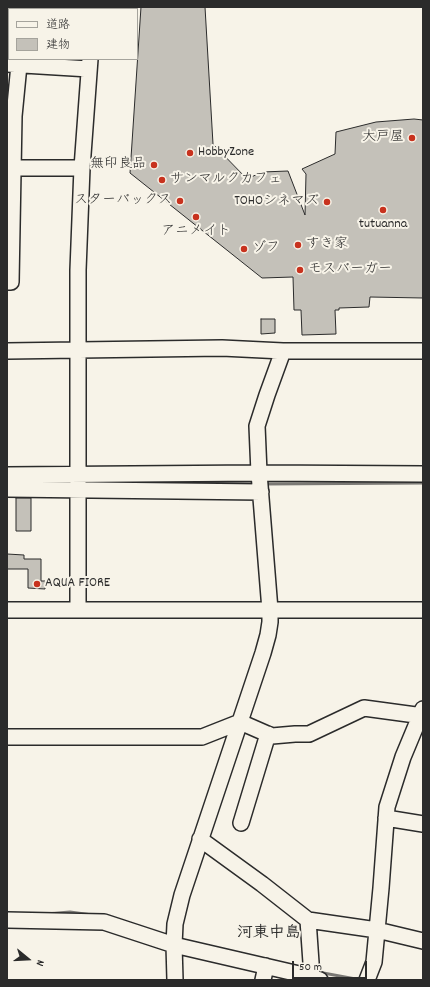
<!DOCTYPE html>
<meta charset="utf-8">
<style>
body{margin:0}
#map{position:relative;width:430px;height:987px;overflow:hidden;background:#f7f3e8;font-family:Dekko,"Klee One",sans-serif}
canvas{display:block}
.frame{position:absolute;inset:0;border:8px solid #2b2b2b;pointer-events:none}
.legend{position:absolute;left:8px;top:8px;width:130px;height:52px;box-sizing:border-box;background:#f7f3e8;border:1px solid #a5a39c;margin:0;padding:5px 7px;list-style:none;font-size:12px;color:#2b2b2b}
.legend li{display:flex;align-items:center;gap:8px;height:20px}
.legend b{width:20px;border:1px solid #a5a39c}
.north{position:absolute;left:8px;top:939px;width:40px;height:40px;-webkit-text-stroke:3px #f7f3e8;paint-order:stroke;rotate:108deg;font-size:11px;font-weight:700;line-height:16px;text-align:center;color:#2b2b2b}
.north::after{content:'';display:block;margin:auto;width:14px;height:18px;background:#2b2b2b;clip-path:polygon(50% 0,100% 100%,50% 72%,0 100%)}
.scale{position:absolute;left:292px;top:961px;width:75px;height:18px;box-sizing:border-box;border:2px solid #2b2b2b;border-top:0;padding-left:5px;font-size:12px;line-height:14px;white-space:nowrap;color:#2b2b2b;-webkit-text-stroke:3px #f7f3e8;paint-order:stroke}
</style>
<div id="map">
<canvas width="430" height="987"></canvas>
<div class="frame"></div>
<ul class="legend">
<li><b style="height:5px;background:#f7f3e8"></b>道路</li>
<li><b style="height:11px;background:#c4c1b9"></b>建物</li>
</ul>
<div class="north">N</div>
<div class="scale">50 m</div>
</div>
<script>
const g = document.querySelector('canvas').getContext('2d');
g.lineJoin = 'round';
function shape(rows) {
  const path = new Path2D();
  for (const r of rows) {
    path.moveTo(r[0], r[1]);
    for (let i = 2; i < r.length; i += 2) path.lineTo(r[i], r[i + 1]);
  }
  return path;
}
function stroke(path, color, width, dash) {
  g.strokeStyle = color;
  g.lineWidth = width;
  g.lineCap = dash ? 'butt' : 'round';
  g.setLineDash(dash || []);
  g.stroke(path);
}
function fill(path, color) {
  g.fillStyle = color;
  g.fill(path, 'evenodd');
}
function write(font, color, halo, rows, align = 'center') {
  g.font = font + ' Dekko,"Klee One",sans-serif';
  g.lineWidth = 4;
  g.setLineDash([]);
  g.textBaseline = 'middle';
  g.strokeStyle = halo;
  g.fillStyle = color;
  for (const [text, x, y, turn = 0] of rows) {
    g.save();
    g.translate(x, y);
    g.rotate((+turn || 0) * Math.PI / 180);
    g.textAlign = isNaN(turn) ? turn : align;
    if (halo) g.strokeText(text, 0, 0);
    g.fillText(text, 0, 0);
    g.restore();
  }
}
const stream = shape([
 [149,483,255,484],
 [265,484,423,483],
 [46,914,70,912,92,915],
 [318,972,361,980]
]);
const building = shape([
 [141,7,205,7,213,144,247,179,262,172,288,171,305,215,306,174,302,169,335,154,336,132,376,122,414,119,423,120,423,298,370,297,369,307,339,308,339,310,335,310,336,334,302,335,301,310,294,310,293,277,262,278,130,173,141,7],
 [261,319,275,319,275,333,261,334,261,319],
 [16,498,31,498,31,531,16,531,16,498],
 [7,554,24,555,24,559,41,559,41,581,45,581,45,589,28,588,28,569,7,569,7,554]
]);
const minor = shape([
 [94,9,94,7],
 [7,64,89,69],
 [13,168,82,168],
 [7,282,11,282,14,116,19,65],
 [7,351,222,348,283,351,423,351],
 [7,475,259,473,423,474],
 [7,489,261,492],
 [7,610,423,610],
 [78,610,78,270,82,168,90,59],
 [7,737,202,737,240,722,272,736,295,734,309,734,364,708,423,716],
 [386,818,423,824],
 [241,823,268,734],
 [200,839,262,884,308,920,377,930,423,941],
 [7,920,104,922,174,945,312,977,320,980],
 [308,920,312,977],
 [175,980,174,945,175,924,182,895,263,653,268,635,270,622,270,610,259,473,257,426,267,395,283,351],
 [263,980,266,966],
 [367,980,374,962,381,888,387,807,403,757,423,709]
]);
const markers = [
 [412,138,4,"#c8321e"],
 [190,153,4,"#c8321e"],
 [154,165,4,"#c8321e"],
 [162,180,4,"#c8321e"],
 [180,201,4,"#c8321e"],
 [327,202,4,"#c8321e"],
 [383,210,4,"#c8321e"],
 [196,217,4,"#c8321e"],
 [298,245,4,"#c8321e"],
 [244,249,4,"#c8321e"],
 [300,270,4,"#c8321e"],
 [37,584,4,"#c8321e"]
];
const poiNames = [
 ["大戸屋",404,138,"right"],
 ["HobbyZone",198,153],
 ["無印良品",146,165,"right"],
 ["サンマルクカフェ",170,180],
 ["スターバックス",172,201,"right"],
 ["TOHOシネマズ",319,202,"right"],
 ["tutuanna",383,225,"center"],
 ["アニメイト",196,232,"center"],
 ["すき家",306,245],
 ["ゾフ",252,249],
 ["モスバーガー",308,270],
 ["AQUA FIORE",45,584]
];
const quarterNames = [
 ["河東中島",269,935]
];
stroke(stream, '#7a7874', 3);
fill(building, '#c4c1b9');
stroke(building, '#2b2b2b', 1);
stroke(minor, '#2b2b2b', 18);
stroke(minor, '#f7f3e8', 15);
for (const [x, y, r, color] of markers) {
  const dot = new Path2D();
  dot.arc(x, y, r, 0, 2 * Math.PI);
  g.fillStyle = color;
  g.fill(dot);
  stroke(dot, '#f7f3e8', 1.5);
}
write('14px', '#2b2b2b', '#f7f3e8', poiNames, 'left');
write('bold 16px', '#2b2b2b', '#f7f3e8', quarterNames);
</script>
